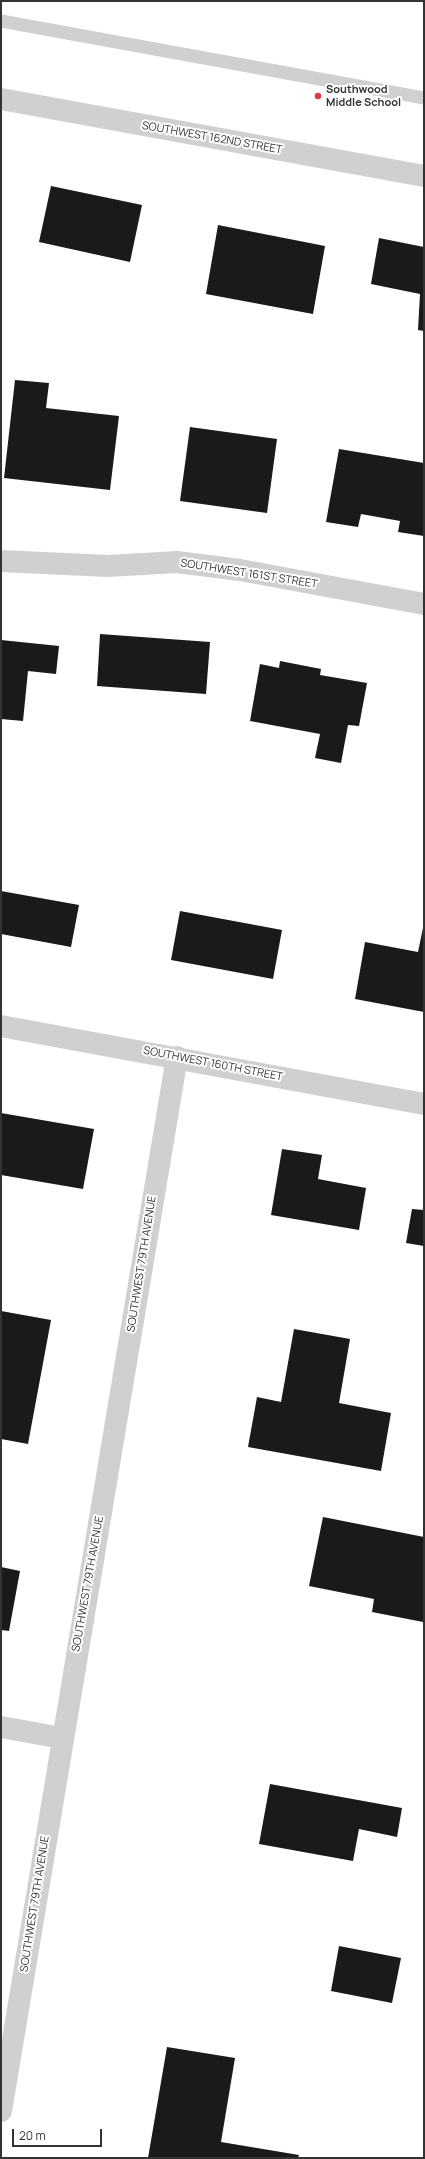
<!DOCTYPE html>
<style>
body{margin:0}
#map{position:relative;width:425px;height:2159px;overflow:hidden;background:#fff;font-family:Manrope,sans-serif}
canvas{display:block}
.frame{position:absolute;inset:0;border:2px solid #333;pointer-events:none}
.scale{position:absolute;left:12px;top:2129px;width:90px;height:18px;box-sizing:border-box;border:2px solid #333;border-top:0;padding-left:5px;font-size:12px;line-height:14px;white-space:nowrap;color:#333;-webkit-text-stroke:3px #fff;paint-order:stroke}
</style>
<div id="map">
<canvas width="425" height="2159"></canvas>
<div class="frame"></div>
<div class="scale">20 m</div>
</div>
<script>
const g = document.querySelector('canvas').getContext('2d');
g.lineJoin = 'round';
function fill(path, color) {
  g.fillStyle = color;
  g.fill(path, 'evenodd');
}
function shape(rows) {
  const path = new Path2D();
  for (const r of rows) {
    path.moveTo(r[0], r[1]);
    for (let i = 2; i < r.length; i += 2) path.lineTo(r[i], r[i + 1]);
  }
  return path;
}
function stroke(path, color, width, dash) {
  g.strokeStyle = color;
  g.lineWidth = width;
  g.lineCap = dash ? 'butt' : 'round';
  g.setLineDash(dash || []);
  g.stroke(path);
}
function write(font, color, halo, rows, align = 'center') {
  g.font = font + ' Manrope,sans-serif';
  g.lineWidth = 4;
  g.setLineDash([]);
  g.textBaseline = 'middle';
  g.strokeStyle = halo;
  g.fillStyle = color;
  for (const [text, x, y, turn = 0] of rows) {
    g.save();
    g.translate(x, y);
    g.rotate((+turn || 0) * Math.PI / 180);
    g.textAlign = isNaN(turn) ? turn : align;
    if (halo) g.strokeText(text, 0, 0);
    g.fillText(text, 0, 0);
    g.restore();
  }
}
const building = shape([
 [51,186,142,205,130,262,39,242],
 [218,225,325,246,313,314,206,294],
 [379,238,424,247,424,331,418,330,420,294,371,284],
 [15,380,49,383,46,408,119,416,110,490,4,478],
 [190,427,277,439,267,513,180,501],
 [339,449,424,463,424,536,398,532,400,521,361,514,358,527,326,522],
 [100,634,210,642,206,694,97,686],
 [1,640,59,646,56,674,28,671,23,721,1,719],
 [280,661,321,669,320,675,367,683,359,726,348,725,341,763,315,758,320,734,250,721,260,664,279,668],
 [1,891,79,905,71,947,1,934],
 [180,911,282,930,273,979,171,960],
 [423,928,424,1012,355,999,365,942,418,952],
 [1,1113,94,1129,83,1189,1,1175],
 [282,1149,322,1155,318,1179,366,1188,359,1230,271,1215],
 [412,1209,424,1210,424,1246,406,1243],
 [1,1311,51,1320,28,1444,1,1439],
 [294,1329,350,1339,339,1403,391,1413,381,1471,248,1447,257,1397,281,1402],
 [323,1517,424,1537,423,1622,372,1612,374,1599,309,1586],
 [1,1567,20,1571,9,1631,1,1630],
 [270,1784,402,1808,397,1837,359,1829,353,1861,259,1844],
 [339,1946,401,1958,392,2003,331,1991],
 [167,2047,235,2058,221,2142,299,2155,298,2158,148,2158]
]);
const service = shape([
 [1,21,424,98]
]);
const minor = shape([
 [1,99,424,176],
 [1,561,108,566,177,562,240,570,424,604],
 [1,1727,62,1738],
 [1,2111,177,1057]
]);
const tertiary = shape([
 [1,1026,424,1104]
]);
const markers = [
 [318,96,4,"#e63946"]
];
const poiNames = [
 ["Southwood",326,90],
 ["Middle School",326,103]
];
const streetNames = [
 ["SOUTHWEST 162ND STREET",212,138,10],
 ["SOUTHWEST 161ST STREET",249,574,9],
 ["SOUTHWEST 160TH STREET",213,1064,11],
 ["SOUTHWEST 79TH AVENUE",142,1264,-81],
 ["SOUTHWEST 79TH AVENUE",88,1584,-80],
 ["SOUTHWEST 79TH AVENUE",35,1904,-81]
];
fill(building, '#1a1a1a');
stroke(service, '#d0d0d0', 13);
stroke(minor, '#d0d0d0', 22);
stroke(tertiary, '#d0d0d0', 22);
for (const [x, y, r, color] of markers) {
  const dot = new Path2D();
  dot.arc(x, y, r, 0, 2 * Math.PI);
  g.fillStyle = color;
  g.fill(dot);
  stroke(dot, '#fff', 1.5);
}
write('bold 11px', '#333', '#fff', poiNames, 'left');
write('11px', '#333', '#fff', streetNames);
</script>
